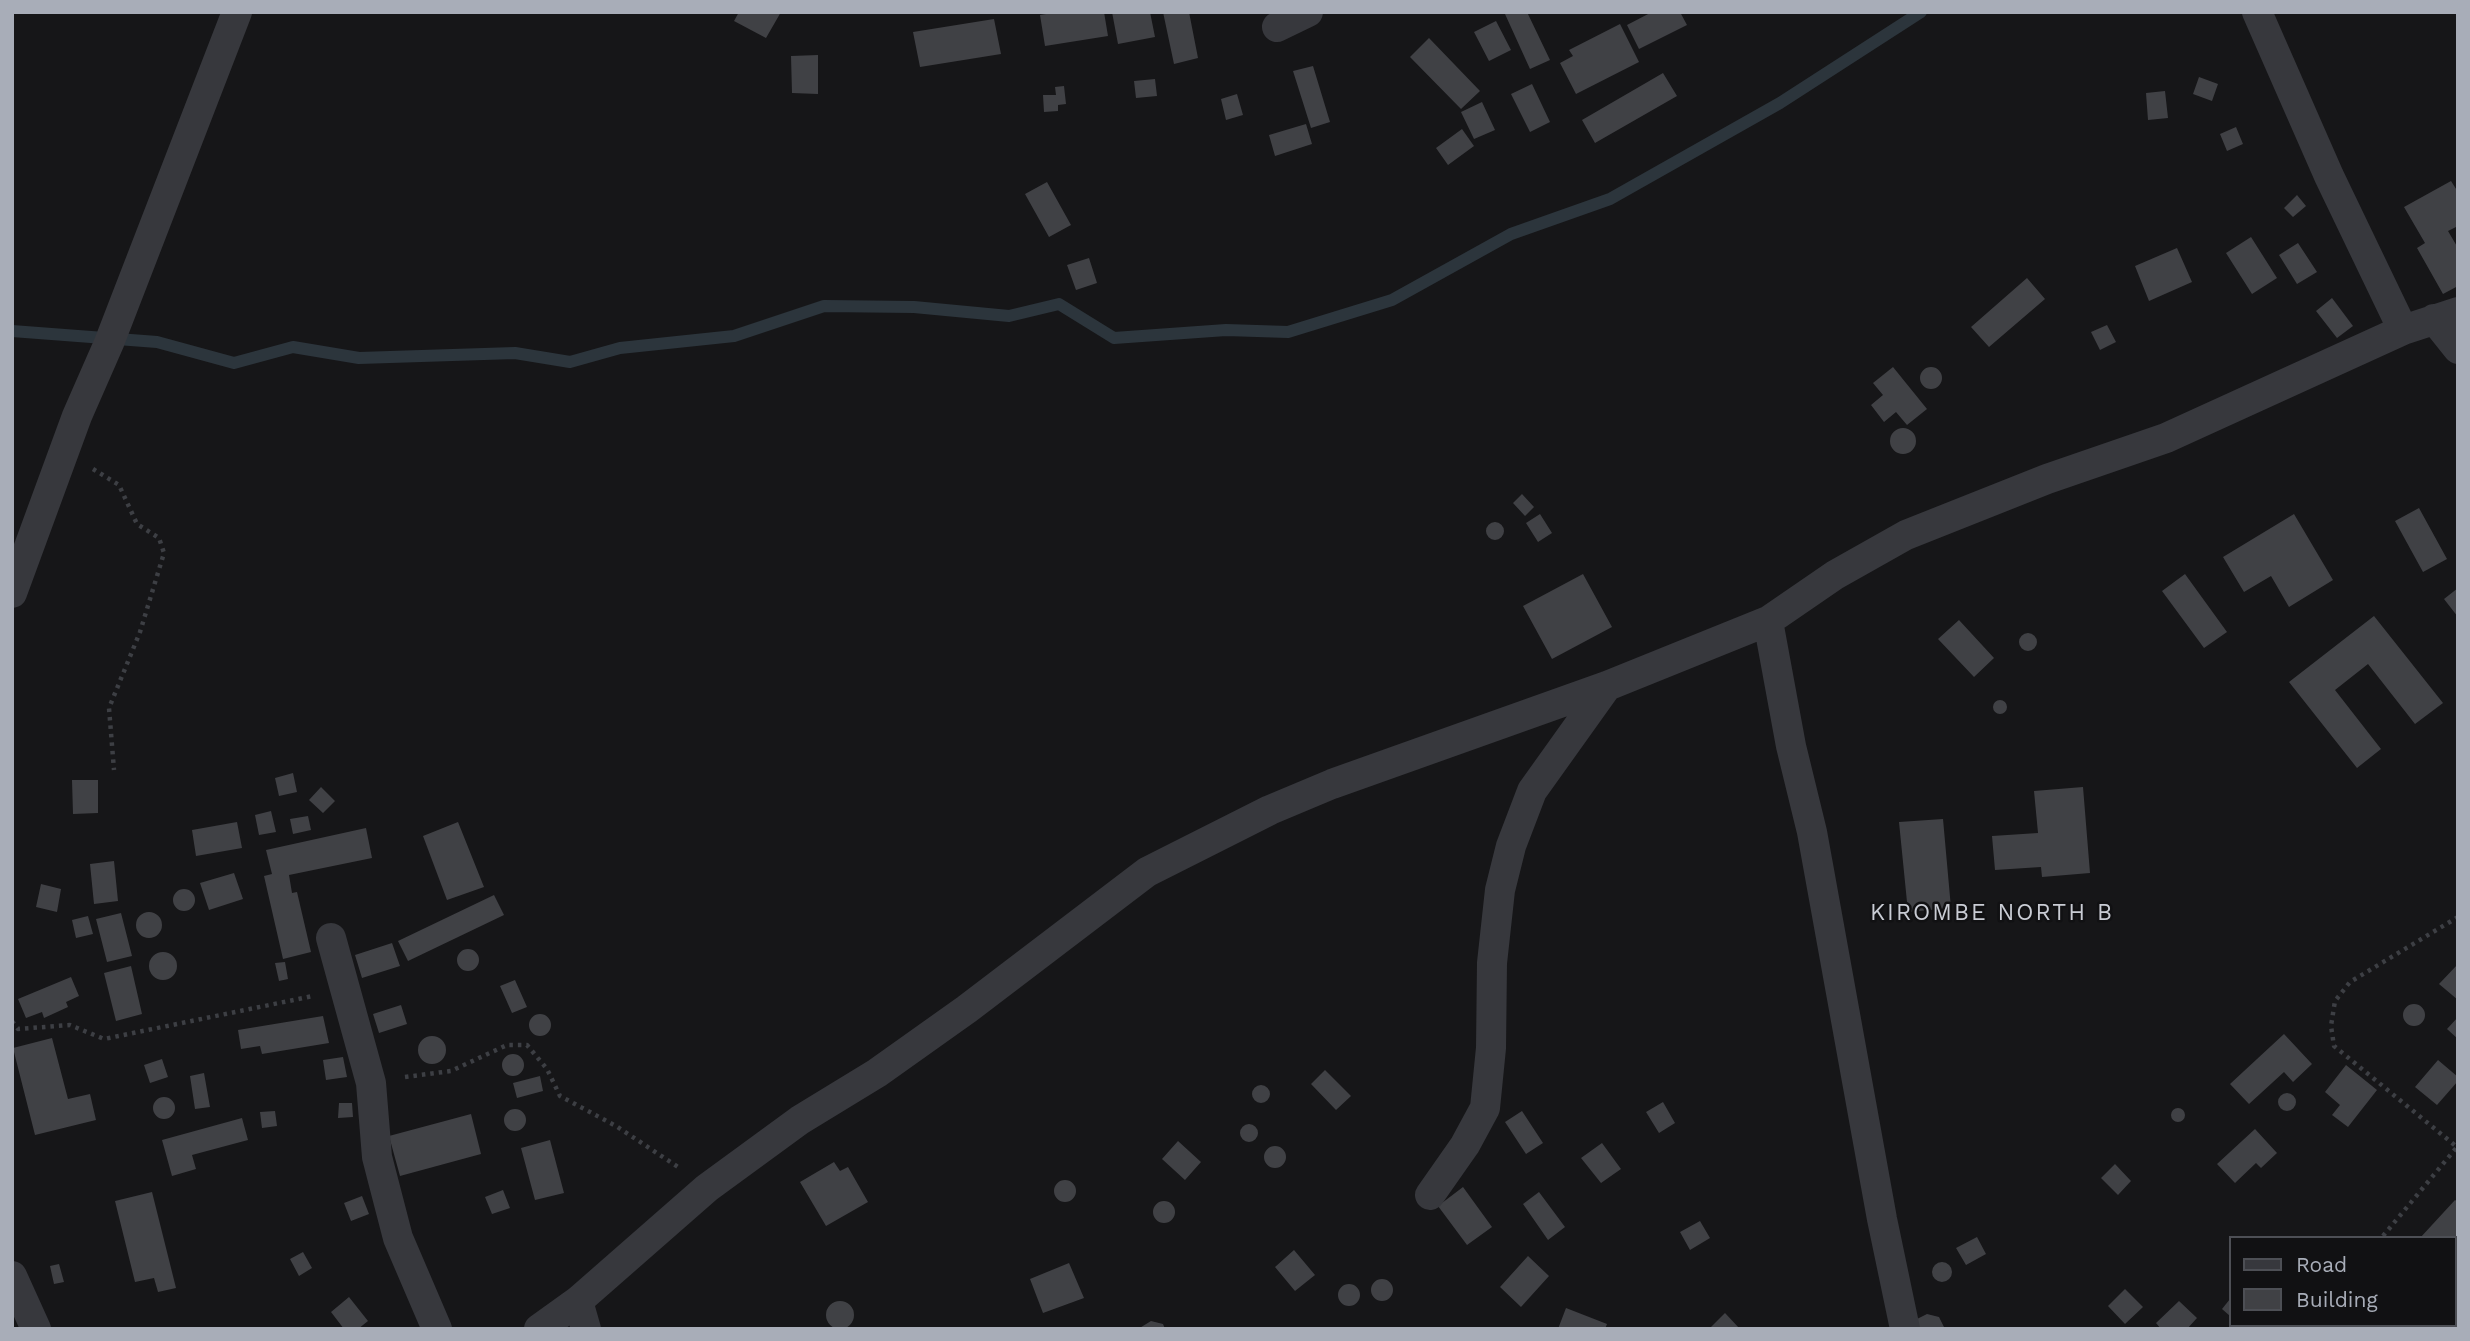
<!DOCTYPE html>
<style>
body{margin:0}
#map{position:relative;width:2470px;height:1341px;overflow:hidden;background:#161618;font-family:"Work Sans",sans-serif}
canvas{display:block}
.frame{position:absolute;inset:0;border:14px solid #a8adb8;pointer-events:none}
.legend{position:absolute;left:2229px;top:1236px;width:228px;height:91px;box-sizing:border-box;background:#111113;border:2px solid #4d4f55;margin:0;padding:9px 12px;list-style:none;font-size:21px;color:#a8adb8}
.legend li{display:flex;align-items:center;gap:14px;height:35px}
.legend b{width:35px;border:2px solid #4d4f55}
</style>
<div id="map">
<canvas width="2470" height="1341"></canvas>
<div class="frame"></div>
<ul class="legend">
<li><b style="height:9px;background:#37383d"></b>Road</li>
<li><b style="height:19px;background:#404145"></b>Building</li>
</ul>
</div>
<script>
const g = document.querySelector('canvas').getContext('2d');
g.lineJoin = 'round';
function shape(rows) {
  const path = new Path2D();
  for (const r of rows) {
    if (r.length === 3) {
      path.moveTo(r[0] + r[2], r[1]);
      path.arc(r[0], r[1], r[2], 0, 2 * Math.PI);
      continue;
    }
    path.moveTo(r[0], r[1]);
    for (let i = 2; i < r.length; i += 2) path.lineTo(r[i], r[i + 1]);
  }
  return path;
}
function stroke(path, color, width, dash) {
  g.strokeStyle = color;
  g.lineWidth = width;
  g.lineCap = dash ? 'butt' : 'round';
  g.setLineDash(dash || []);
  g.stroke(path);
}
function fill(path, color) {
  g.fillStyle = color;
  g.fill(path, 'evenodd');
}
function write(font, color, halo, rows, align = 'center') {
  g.font = font + ' "Work Sans",sans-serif';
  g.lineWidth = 5;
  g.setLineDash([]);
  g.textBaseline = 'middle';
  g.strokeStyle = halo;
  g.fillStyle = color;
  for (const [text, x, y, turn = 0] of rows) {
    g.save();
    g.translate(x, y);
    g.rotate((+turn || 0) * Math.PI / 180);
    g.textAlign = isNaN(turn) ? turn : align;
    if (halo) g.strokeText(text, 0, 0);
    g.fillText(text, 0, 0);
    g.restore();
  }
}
const stream = shape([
 [12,331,157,342,234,363,293,347,359,358,515,353,570,362,620,348,734,336,824,306,914,307,1009,316,1059,304,1114,338,1226,330,1288,332,1392,300,1511,234,1610,199,1780,103,1921,12]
]);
const building = shape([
 [739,12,781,12,766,38,734,21],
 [1058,12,1104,12,1108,36,1045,46,1040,15],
 [1112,12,1150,12,1155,37,1118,44],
 [1163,12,1189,12,1198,58,1174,64],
 [1508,12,1527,12,1550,60,1530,69,1505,14],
 [1652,12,1680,12,1687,25,1639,49,1627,25],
 [994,19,1001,54,920,67,913,32],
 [1496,21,1511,50,1489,61,1474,32],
 [1620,24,1639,62,1576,94,1560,63,1573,56,1569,50],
 [1429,38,1480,91,1461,109,1410,57],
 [818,55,818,94,792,93,791,56],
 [1313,66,1330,122,1311,128,1293,71],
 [1663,73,1677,96,1595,143,1582,120],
 [2199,77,2218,84,2212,101,2193,94],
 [1155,79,1157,96,1136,98,1134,81],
 [1532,84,1550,122,1530,132,1511,94],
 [1064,86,1066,104,1058,105,1058,111,1044,112,1043,95,1056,95,1055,87],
 [2165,91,2168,118,2148,120,2146,93],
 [1237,94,1243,115,1226,120,1221,99],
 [1482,102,1495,130,1474,139,1461,112],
 [1306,124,1312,144,1275,156,1269,135],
 [2236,127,2243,144,2227,151,2220,134],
 [1462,129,1474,146,1448,165,1436,148],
 [2451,181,2458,192,2458,226,2448,231,2458,248,2458,286,2443,294,2417,248,2425,243,2404,207],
 [1047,182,1071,225,1049,237,1025,194],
 [2297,195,2306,206,2293,217,2284,208],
 [2251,237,2277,278,2252,294,2226,253],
 [2298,243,2317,272,2297,284,2279,255],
 [2177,248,2192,282,2149,301,2135,266],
 [1089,258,1097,283,1076,290,1067,265],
 [2027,278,2045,299,1989,347,1971,327],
 [2332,298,2353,326,2337,338,2316,311],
 [2107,325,2116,342,2100,350,2091,332],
 [1893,367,1927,409,1907,425,1896,412,1884,422,1871,405,1883,395,1873,383],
 [1931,378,11],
 [1903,441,13],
 [1522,494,1534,507,1525,516,1513,503],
 [2419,508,2447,559,2423,572,2395,521],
 [1540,514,1552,533,1538,542,1526,523],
 [2294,514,2333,580,2289,607,2271,576,2244,592,2223,557],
 [1495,531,9],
 [1583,574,1612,627,1552,659,1523,606],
 [2185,574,2227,632,2204,648,2162,591],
 [2458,588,2458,617,2444,599],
 [2374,616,2443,703,2415,724,2368,664,2335,690,2381,749,2357,768,2289,682],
 [1959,620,1994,658,1974,677,1938,639],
 [2028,642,9],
 [2000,707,7],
 [293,773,297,792,279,796,275,778],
 [72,780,98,780,98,813,73,814],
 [321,787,335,801,323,813,309,800],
 [2083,787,2090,873,2042,877,2041,867,1995,870,1992,836,2038,833,2034,791],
 [271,811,276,832,259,835,255,815],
 [308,816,311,830,293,834,290,819],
 [1943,819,1951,908,1908,912,1899,822],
 [237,822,242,848,196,856,192,830],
 [458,822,484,887,447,900,423,836],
 [366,828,372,858,289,875,292,893,297,892,311,952,283,959,264,876,272,874,266,850],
 [114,861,118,901,94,904,90,864],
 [234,873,243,899,209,910,200,883],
 [41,884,61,889,57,912,36,907],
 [184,900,11],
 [494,895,504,915,408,961,398,941],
 [149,925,13],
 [121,913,132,956,107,962,96,919],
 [88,916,93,934,76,938,72,920],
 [392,943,400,966,362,978,355,955],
 [468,960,11],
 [163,966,14],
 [285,962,288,979,279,981,275,963],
 [2458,964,2458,1000,2439,984],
 [131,966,142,1014,116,1021,104,973],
 [71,977,79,996,66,1002,68,1007,44,1018,42,1012,26,1018,18,999],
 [515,980,527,1007,512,1013,500,986],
 [2414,1015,11],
 [401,1005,407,1024,379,1033,373,1014],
 [540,1025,11],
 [323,1016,329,1043,262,1054,260,1046,241,1049,238,1030],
 [2458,1017,2458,1039,2447,1029],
 [2284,1034,2312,1064,2293,1082,2284,1072,2249,1104,2230,1084],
 [432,1050,14],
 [52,1038,68,1099,90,1094,96,1120,35,1135,13,1048],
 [513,1065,11],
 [343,1057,347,1077,326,1080,323,1060],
 [162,1059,168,1077,150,1083,144,1065],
 [2438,1060,2458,1077,2458,1081,2437,1105,2415,1087],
 [2346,1065,2377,1090,2348,1127,2332,1115,2340,1105,2325,1092],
 [1325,1070,1351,1096,1336,1110,1311,1084],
 [204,1073,210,1107,195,1109,190,1076],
 [540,1076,543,1091,517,1098,513,1083],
 [1261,1094,9],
 [2287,1102,9],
 [164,1108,11],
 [1663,1102,1675,1123,1659,1133,1646,1112],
 [339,1103,352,1103,353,1117,338,1118],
 [2178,1115,7],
 [515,1120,11],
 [275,1111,277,1126,262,1128,260,1112],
 [1522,1111,1543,1143,1526,1154,1505,1122],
 [471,1114,481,1154,400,1176,389,1136],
 [242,1118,248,1140,192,1155,196,1169,172,1176,162,1140],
 [1249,1133,9],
 [2255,1129,2277,1153,2261,1168,2256,1163,2235,1183,2217,1164],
 [550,1140,564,1193,535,1200,521,1148],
 [1178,1141,1201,1162,1185,1180,1162,1159],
 [1602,1143,1621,1169,1601,1183,1581,1158],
 [1275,1157,11],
 [834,1162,840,1171,848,1167,868,1202,826,1226,800,1182],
 [2115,1164,2131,1181,2118,1195,2101,1178],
 [1065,1191,11],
 [1463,1187,1492,1227,1467,1245,1438,1206],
 [503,1190,510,1208,492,1214,485,1197],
 [152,1192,176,1288,158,1292,154,1278,135,1282,115,1201],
 [1539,1192,1565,1227,1548,1240,1523,1204],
 [362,1196,369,1214,351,1221,344,1203],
 [2455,1200,2458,1202,2458,1236,2454,1240,2420,1238],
 [1164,1212,11],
 [1700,1221,1710,1238,1690,1250,1680,1232],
 [1977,1237,1986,1254,1966,1265,1956,1248],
 [1294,1250,1315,1275,1295,1291,1275,1267],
 [303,1252,312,1268,299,1276,290,1259],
 [1528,1256,1549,1276,1521,1307,1500,1287],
 [1942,1272,10],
 [1069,1263,1084,1298,1043,1313,1030,1279],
 [59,1264,64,1282,54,1284,50,1266],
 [1382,1290,11],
 [1349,1295,11],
 [2125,1289,2143,1307,2125,1324,2108,1306],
 [349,1297,368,1321,358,1329,344,1329,331,1312],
 [2230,1299,2230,1316,2222,1309],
 [2179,1301,2197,1318,2187,1329,2161,1329,2156,1323],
 [840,1315,14],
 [1566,1308,1607,1324,1605,1329,1558,1329],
 [2454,1311,2458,1313,2458,1329,2440,1329,2442,1325,2454,1325],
 [1725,1313,1740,1329,1709,1329],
 [1927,1314,1939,1317,1945,1329,1913,1329,1915,1320],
 [1151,1321,1163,1324,1165,1329,1138,1329],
 [2241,1325,2266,1325,2264,1329,2245,1329],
 [2325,1325,2343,1325,2340,1329]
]);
const path = shape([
 [93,469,119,485,137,524,159,538,164,553,140,632,109,708,114,770],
 [12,1021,18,1029,70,1025,104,1039,313,996],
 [405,1077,451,1071,507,1045,527,1045,547,1069,560,1096,616,1126,678,1167],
 [2383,1236,2457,1147,2334,1046,2331,1026,2335,1001,2350,982,2458,917]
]);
const street = shape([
 [2257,12,2329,176,2403,330],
 [1277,27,1308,12],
 [2434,319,2458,349],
 [12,593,77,416,109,343,237,12],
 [1768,621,1791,746,1812,832,1882,1219,1905,1329],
 [331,938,371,1083,377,1157,398,1238,437,1329],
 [1430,1195,1465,1145,1485,1108,1491,1048,1492,963,1500,890,1511,846,1532,791,1607,686],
 [12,1276,36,1329],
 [578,1301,586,1329],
 [539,1329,578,1301,707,1188,800,1120,877,1073,967,1009,1147,872,1270,810,1332,784,1607,686,1768,621,1835,575,1906,535,2047,479,2166,438,2403,330,2458,312]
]);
const quarterNames = [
 ["KIROMBE NORTH B",1992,913]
];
stroke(stream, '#2c353c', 12);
fill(building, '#404145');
stroke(path, '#3d3f44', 4.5, [3.5, 5]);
stroke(street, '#37383d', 30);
g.letterSpacing = '2px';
write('23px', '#c9ccd4', '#111113', quarterNames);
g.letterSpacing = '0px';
</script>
